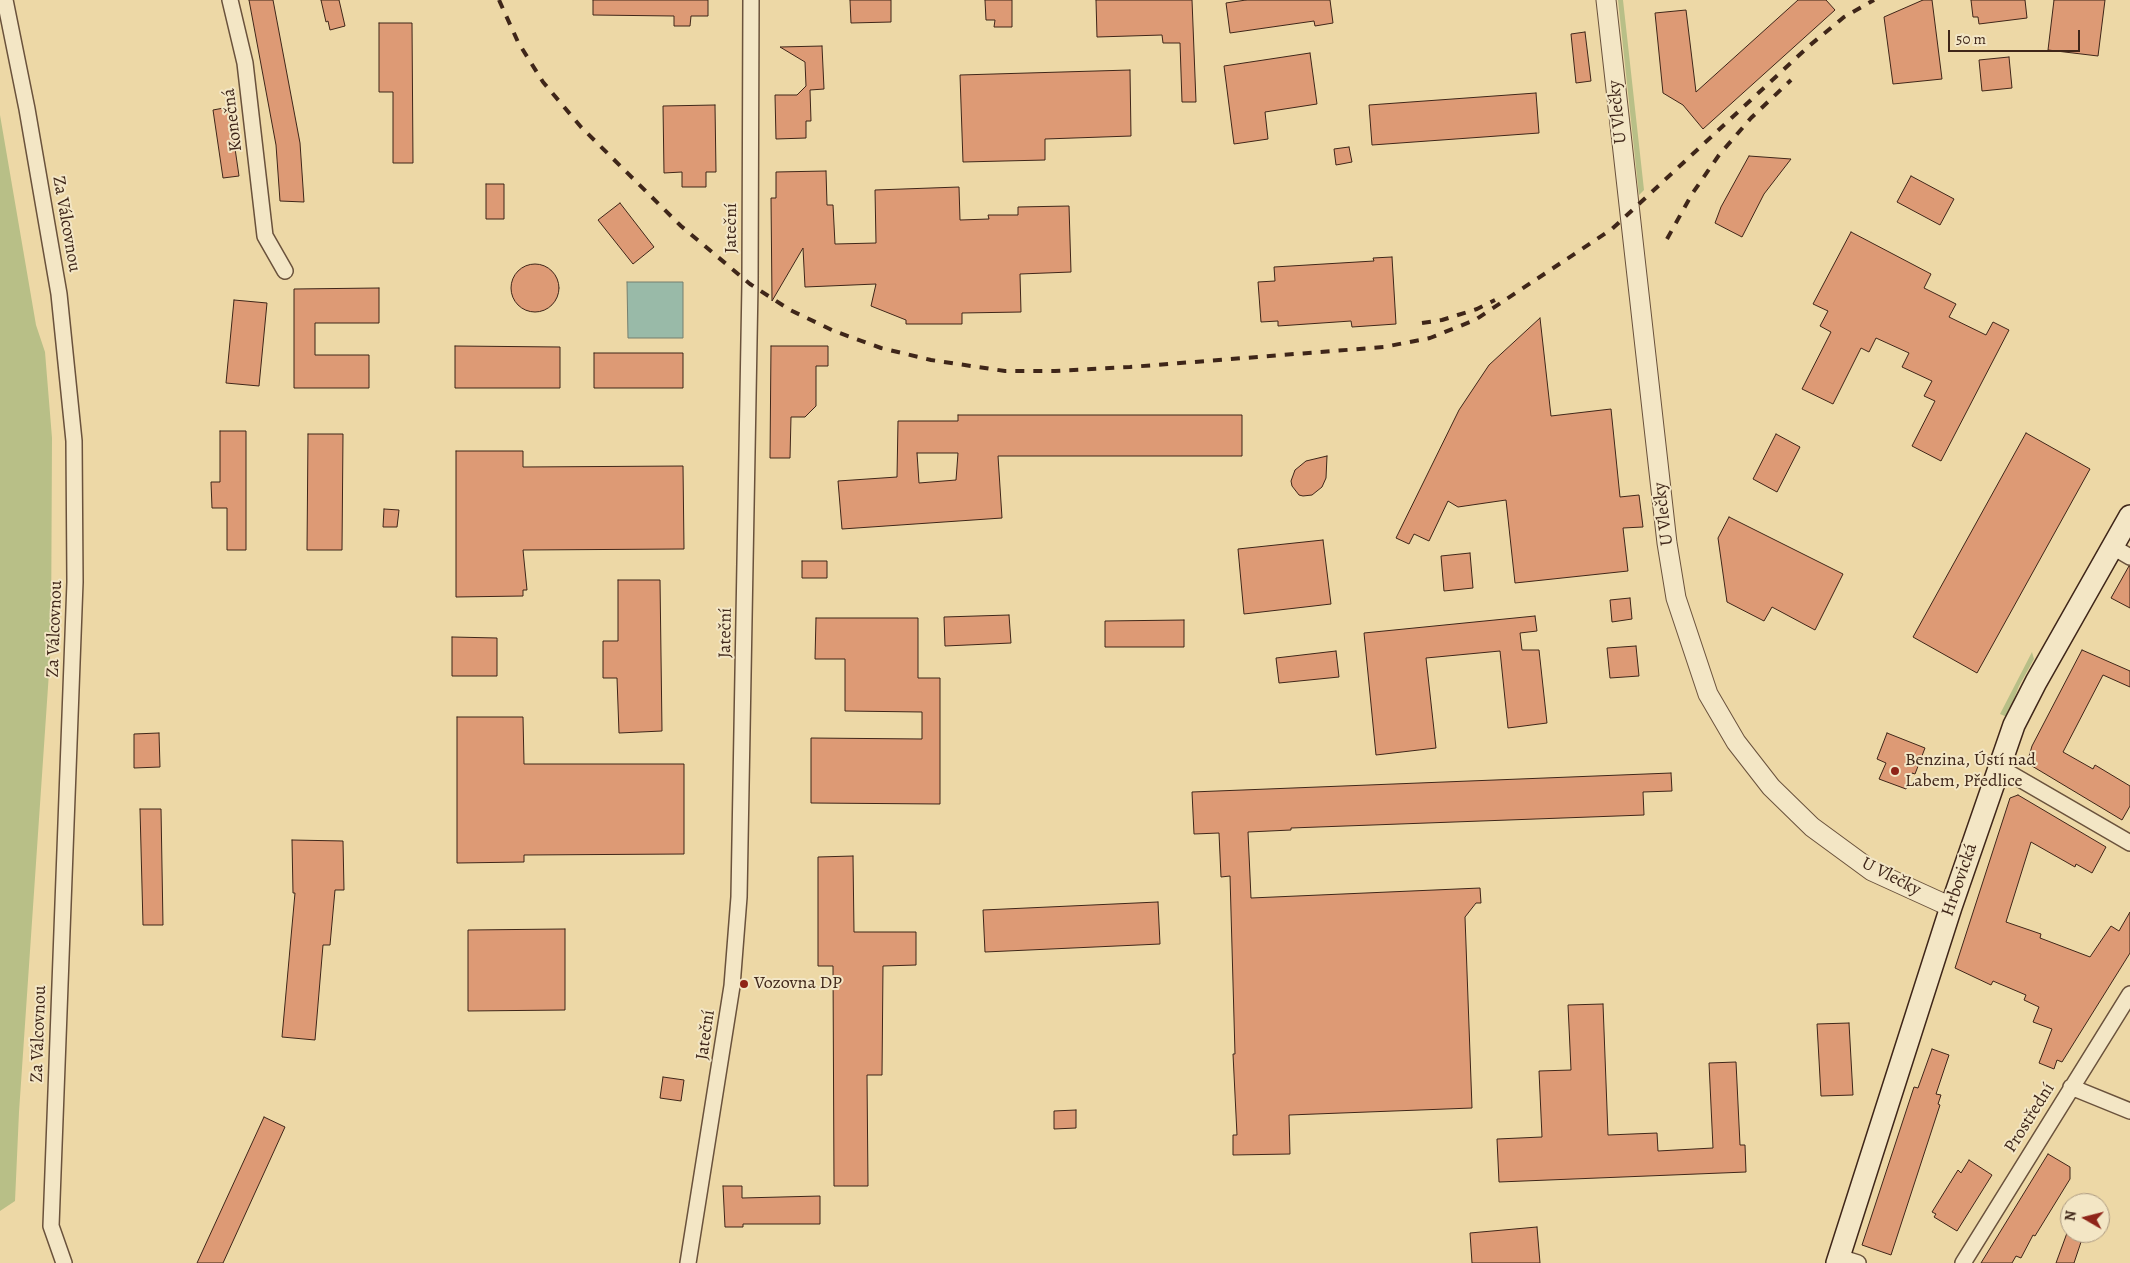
<!DOCTYPE html>
<meta charset="utf-8">
<style>
body{margin:0}
#map{position:relative;width:2130px;height:1263px;overflow:hidden;background:#edd8a6;font-family:Alegreya,serif}
canvas{display:block}
.north{position:absolute;left:2060px;top:1193px;width:50px;height:50px;box-sizing:border-box;background:#f3e6c5;border:1px solid #ab9980;border-radius:50%;rotate:278deg;font-size:14px;font-weight:700;line-height:20px;text-align:center;color:#3f2619}
.north::after{content:'';display:block;margin:auto;width:18px;height:22px;background:#8f2418;clip-path:polygon(50% 0,100% 100%,50% 72%,0 100%)}
.scale{position:absolute;left:1948px;top:30px;width:132px;height:22px;box-sizing:border-box;border:2px solid #3f2619;border-top:0;padding-left:6px;font-size:15px;line-height:18px;white-space:nowrap;color:#3f2619;-webkit-text-stroke:4px #f3e6c5;paint-order:stroke}
</style>
<div id="map">
<canvas width="2130" height="1263"></canvas>
<div class="north">N</div>
<div class="scale">50 m</div>
</div>
<script>
const g = document.querySelector('canvas').getContext('2d');
g.lineJoin = 'round';
function fill(path, color) {
  g.fillStyle = color;
  g.fill(path, 'evenodd');
}
function shape(rows) {
  const path = new Path2D();
  for (const r of rows) {
    if (r.length === 3) {
      path.moveTo(r[0] + r[2], r[1]);
      path.arc(r[0], r[1], r[2], 0, 2 * Math.PI);
      continue;
    }
    path.moveTo(r[0], r[1]);
    for (let i = 2; i < r.length; i += 2) path.lineTo(r[i], r[i + 1]);
  }
  return path;
}
function stroke(path, color, width, dash) {
  g.strokeStyle = color;
  g.lineWidth = width;
  g.lineCap = dash ? 'butt' : 'round';
  g.setLineDash(dash || []);
  g.stroke(path);
}
function write(font, color, halo, rows, align = 'center') {
  g.font = font + ' Alegreya,serif';
  g.lineWidth = 4;
  g.setLineDash([]);
  g.textBaseline = 'middle';
  g.strokeStyle = halo;
  g.fillStyle = color;
  for (const [text, x, y, turn = 0] of rows) {
    g.save();
    g.translate(x, y);
    g.rotate((+turn || 0) * Math.PI / 180);
    g.textAlign = isNaN(turn) ? turn : align;
    if (halo) g.strokeText(text, 0, 0);
    g.fillText(text, 0, 0);
    g.restore();
  }
}
const green = shape([
 [1618,0,1623,0,1644,190,1639,195],
 [0,115,36,325,45,352,52,438,51,643,19,1112,15,1201,0,1211],
 [2032,652,2034,659,2019,686,2007,717,2000,714]
]);
const water = shape([
 [627,282,683,282,683,338,628,338,627,282]
]);
const building = shape([
 [249,0,273,0,300,143,304,202,280,201,276,145,249,0],
 [321,0,339,0,345,26,330,30,328,21,326,22,321,0],
 [593,0,708,0,708,16,691,16,690,26,674,26,674,16,593,15,593,0],
 [850,0,891,0,891,22,851,23,850,0],
 [985,0,1012,0,1012,27,994,27,995,20,986,20,985,0],
 [1096,0,1192,0,1196,102,1182,102,1180,43,1163,43,1162,35,1097,37,1096,0],
 [1246,0,1330,0,1333,23,1315,26,1314,21,1230,33,1226,3,1246,0],
 [1798,0,1826,0,1835,10,1703,129,1683,105,1663,93,1655,13,1686,10,1696,92,1798,0],
 [1923,0,1932,0,1942,79,1893,84,1884,17,1923,0],
 [1971,0,2025,0,2027,18,1979,24,1978,17,1973,17,1971,0],
 [2054,0,2105,0,2098,56,2048,50,2054,0],
 [379,23,412,23,413,163,393,163,393,92,379,92,379,23],
 [1585,32,1591,81,1576,83,1571,34,1585,32],
 [822,46,824,89,810,90,811,121,806,121,806,138,776,139,775,95,797,95,806,86,805,62,780,47,822,46],
 [1310,53,1317,104,1265,112,1268,139,1234,144,1224,66,1310,53],
 [2009,57,2012,88,1982,91,1979,60,2009,57],
 [1130,70,1131,136,1045,139,1045,160,963,162,960,75,1130,70],
 [1536,93,1539,133,1372,145,1369,105,1536,93],
 [715,105,716,172,706,172,706,187,682,187,682,172,664,173,663,106,715,105],
 [229,107,239,176,223,178,213,110,229,107],
 [1349,147,1352,162,1336,165,1334,149,1349,147],
 [1749,156,1791,159,1764,194,1742,237,1715,223,1721,207,1749,156],
 [826,171,827,205,833,205,835,244,876,243,875,190,959,187,960,220,989,219,988,215,1018,215,1018,207,1069,206,1071,272,1020,274,1021,312,962,313,962,324,906,324,906,320,871,306,876,284,805,287,803,248,772,301,771,198,776,198,776,172,826,171],
 [1911,176,1954,199,1940,225,1897,202,1911,176],
 [486,184,504,184,504,219,486,219,486,184],
 [620,203,654,247,633,264,598,220,620,203],
 [1851,232,1931,274,1924,288,1956,304,1949,317,1986,335,1993,322,2009,330,1941,461,1912,446,1935,401,1924,396,1932,381,1902,367,1909,353,1876,338,1869,352,1861,348,1833,404,1802,389,1831,332,1820,326,1828,311,1813,304,1851,232],
 [1392,257,1396,324,1352,327,1351,321,1278,326,1278,321,1261,322,1258,282,1275,281,1274,267,1374,261,1373,258,1392,257],
 [535,288,24],
 [379,288,379,323,315,323,315,355,369,355,369,388,294,388,294,289,379,288],
 [234,300,267,303,259,386,226,383,234,300],
 [1540,318,1551,416,1611,409,1620,497,1639,495,1643,527,1623,528,1628,571,1515,583,1506,500,1458,507,1448,501,1429,541,1414,534,1409,544,1396,538,1459,410,1489,365,1540,318],
 [455,346,560,347,560,388,455,388,455,346],
 [771,346,828,346,828,366,816,366,816,406,805,417,791,417,790,458,770,458,771,346],
 [594,353,683,353,683,388,594,388,594,353],
 [958,415,1242,415,1242,456,998,456,1002,518,842,529,838,481,897,477,898,421,958,421,958,415],
 [917,453,958,453,956,480,919,483,917,453],
 [220,431,246,431,246,550,227,550,227,508,212,508,211,482,220,482,220,431],
 [2026,433,2090,469,1977,673,1913,637,2026,433],
 [308,434,343,434,342,550,307,550,308,434],
 [1776,434,1800,447,1777,492,1753,479,1776,434],
 [456,451,523,451,523,467,683,466,684,549,523,550,527,590,523,590,523,596,456,597,456,451],
 [1327,456,1326,478,1322,487,1312,495,1303,496,1299,495,1292,486,1291,481,1295,470,1306,461,1327,456],
 [384,509,399,510,397,527,383,527,384,509],
 [1729,517,1843,574,1815,630,1772,607,1764,621,1727,602,1718,538,1729,517],
 [1323,540,1331,604,1244,614,1238,549,1323,540],
 [1470,553,1473,588,1444,591,1441,556,1470,553],
 [802,561,827,561,827,578,802,578,802,561],
 [2129,566,2130,566,2130,608,2111,598,2129,566],
 [618,580,660,580,662,731,619,733,617,678,603,678,603,641,618,641,618,580],
 [1630,598,1632,619,1612,622,1610,600,1630,598],
 [1009,615,1011,643,945,646,944,617,1009,615],
 [1535,616,1537,631,1520,633,1522,650,1539,650,1547,723,1508,728,1500,651,1426,658,1436,748,1376,755,1364,633,1535,616],
 [816,618,918,618,918,678,940,678,940,804,811,803,811,738,922,739,922,712,845,711,845,659,815,659,816,618],
 [1184,620,1184,647,1105,647,1105,621,1184,620],
 [452,637,497,638,497,676,452,676,452,637],
 [1636,646,1639,676,1610,678,1607,648,1636,646],
 [2082,650,2130,671,2130,687,2103,675,2063,752,2093,769,2095,765,2130,786,2130,806,2122,820,2027,763,2032,746,2082,650],
 [1336,651,1339,677,1279,683,1276,658,1336,651],
 [457,717,523,717,524,764,684,764,684,854,524,855,524,862,457,863,457,717],
 [159,733,160,767,134,768,134,734,159,733],
 [1887,733,1925,748,1915,774,1912,773,1906,789,1879,779,1886,763,1877,759,1887,733],
 [1671,773,1672,791,1643,792,1644,815,1291,828,1291,830,1248,832,1251,898,1480,888,1481,903,1476,903,1465,917,1472,1108,1289,1115,1290,1154,1233,1155,1233,1135,1237,1135,1233,1054,1235,1054,1230,876,1221,877,1219,833,1194,834,1192,792,1671,773],
 [2018,795,2106,847,2092,873,2076,864,2075,867,2031,842,2006,922,2041,934,2040,938,2090,957,2111,926,2119,931,2130,912,2130,953,2062,1062,2057,1060,2054,1069,2039,1063,2052,1029,2033,1022,2039,1007,2024,1000,2026,995,1993,981,1991,985,1955,968,2010,798,2018,795],
 [140,809,161,809,163,925,143,925,140,809],
 [292,840,343,841,344,890,335,890,330,945,323,945,315,1040,282,1037,295,893,293,893,292,840],
 [853,856,854,932,916,932,916,965,883,966,882,1075,867,1075,868,1186,834,1186,833,966,818,966,818,857,853,856],
 [1158,902,1160,944,985,952,983,910,1158,902],
 [565,929,565,1010,468,1011,468,930,565,929],
 [1603,1004,1608,1135,1657,1133,1658,1151,1713,1148,1709,1063,1736,1062,1740,1145,1745,1145,1746,1172,1499,1182,1497,1139,1542,1137,1539,1071,1571,1070,1568,1005,1603,1004],
 [1849,1023,1853,1095,1821,1096,1817,1024,1849,1023],
 [1932,1049,1949,1055,1936,1094,1941,1095,1938,1104,1940,1105,1891,1255,1862,1245,1914,1087,1918,1088,1932,1049],
 [663,1077,684,1080,681,1101,660,1098,663,1077],
 [1076,1110,1076,1128,1054,1129,1054,1111,1076,1110],
 [264,1117,285,1127,223,1263,197,1263,264,1117],
 [2048,1154,2070,1167,2070,1179,2035,1236,2033,1235,2021,1258,2016,1256,2012,1263,1981,1263,2048,1154],
 [1969,1160,1992,1175,1957,1231,1934,1217,1936,1214,1932,1212,1958,1170,1961,1173,1969,1160],
 [723,1186,742,1186,742,1198,820,1196,820,1224,743,1224,743,1227,725,1227,723,1186],
 [1537,1227,1540,1263,1472,1263,1470,1233,1537,1227],
 [2067,1233,2084,1233,2074,1263,2056,1263,2067,1233]
]);
const minor = shape([
 [5,0,27,109,59,294,74,441,75,582,51,1226,64,1263],
 [230,0,245,63,265,236,285,271],
 [2113,547,2130,557],
 [1999,767,2130,843],
 [2071,1087,2130,1111],
 [1839,1257,1858,1263],
 [688,1263,732,986,739,897,750,284,751,0],
 [1963,1263,2130,994]
]);
const tertiary = shape([
 [1606,0,1667,543,1676,598,1708,694,1736,742,1771,787,1812,827,1872,871,1951,907]
]);
const secondary = shape([
 [1837,1263,1951,907,2014,725,2036,682,2130,516]
]);
const rail = shape([
 [499,0,518,42,543,82,581,127,681,226,750,284,790,310,834,331,881,348,931,360,1005,371,1055,371,1130,367,1384,347,1430,338,1475,320,1612,229,1809,46,1844,17,1874,0],
 [1667,239,1692,194,1719,155,1751,118,1791,80],
 [1422,323,1442,320,1477,309,1495,300]
]);
const markers = [
 [1895,771,5,"#8f2418"],
 [744,984,5,"#8f2418"]
];
const streetNames = [
 ["U Vlečky",1618,112,-96],
 ["Konečná",233,120,-97],
 ["Za Válcovnou",66,224,80],
 ["Jateční",732,228,-90],
 ["U Vlečky",1664,514,-97],
 ["Za Válcovnou",55,629,-88],
 ["Jateční",726,633,-89],
 ["U Vlečky",1891,877,27],
 ["Hrbovická",1960,880,-71],
 ["Za Válcovnou",39,1034,-88],
 ["Jateční",706,1035,-82],
 ["Prostřední",2030,1118,-58]
];
const poiNames = [
 ["Benzina, Ústí nad",1905,761],
 ["Labem, Předlice",1905,782],
 ["Vozovna DP",754,984]
];
fill(green, '#b8bf87');
fill(water, '#99baa8');
stroke(water, '#757f6f', 1);
fill(building, '#dd9a75');
stroke(building, '#3f2619', 1);
stroke(minor, '#6a523c', 18);
stroke(tertiary, '#6a523c', 21);
stroke(secondary, '#3f2619', 24);
stroke(minor, '#f3e6c5', 15);
stroke(tertiary, '#f3e6c5', 19);
stroke(secondary, '#f3e6c5', 21);
stroke(rail, '#3f2619', 4, [9, 9]);
for (const [x, y, r, color] of markers) {
  const dot = new Path2D();
  dot.arc(x, y, r, 0, 2 * Math.PI);
  g.fillStyle = color;
  g.fill(dot);
  stroke(dot, '#f3e6c5', 2);
}
write('18px', '#3f2619', '#f3e6c5', streetNames);
write('18px', '#3f2619', '#f3e6c5', poiNames, 'left');
</script>
